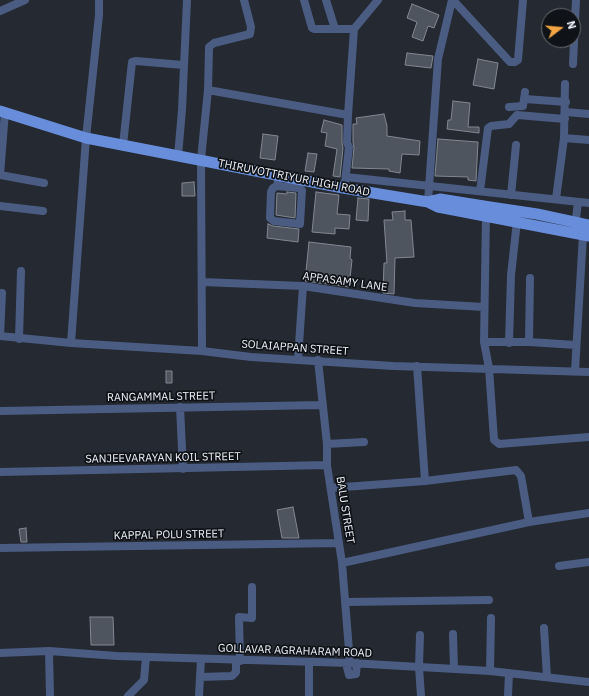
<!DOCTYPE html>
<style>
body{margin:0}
#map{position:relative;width:589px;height:696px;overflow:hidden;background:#242932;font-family:"IBM Plex Sans",sans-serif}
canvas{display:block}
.north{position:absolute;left:541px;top:8px;width:40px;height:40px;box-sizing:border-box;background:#0f1216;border:1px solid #696c71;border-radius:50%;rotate:74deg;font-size:11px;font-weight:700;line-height:16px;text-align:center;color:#f0f3f9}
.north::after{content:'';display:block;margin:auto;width:14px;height:18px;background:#f3a443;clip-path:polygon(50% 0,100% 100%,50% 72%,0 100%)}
</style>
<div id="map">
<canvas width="589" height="696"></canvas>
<div class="north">N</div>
</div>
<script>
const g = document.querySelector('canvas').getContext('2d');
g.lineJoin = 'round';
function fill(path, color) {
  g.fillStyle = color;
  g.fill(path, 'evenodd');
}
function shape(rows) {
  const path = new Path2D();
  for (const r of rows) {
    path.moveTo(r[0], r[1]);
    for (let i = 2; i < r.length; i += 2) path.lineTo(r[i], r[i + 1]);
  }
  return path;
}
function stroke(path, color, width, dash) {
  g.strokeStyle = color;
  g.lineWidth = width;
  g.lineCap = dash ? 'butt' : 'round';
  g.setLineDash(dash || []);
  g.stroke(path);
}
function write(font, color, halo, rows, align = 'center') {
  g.font = font + ' "IBM Plex Sans",sans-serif';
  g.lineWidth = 3.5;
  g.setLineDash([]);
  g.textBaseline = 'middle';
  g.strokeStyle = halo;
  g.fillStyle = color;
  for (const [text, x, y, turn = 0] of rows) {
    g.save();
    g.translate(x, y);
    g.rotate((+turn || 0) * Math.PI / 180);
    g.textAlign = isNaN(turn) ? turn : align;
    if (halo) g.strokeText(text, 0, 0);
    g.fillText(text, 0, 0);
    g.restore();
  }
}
const building = shape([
 [412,4,439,15,434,28,428,26,423,41,412,37,417,22,407,18,412,4],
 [407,53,433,56,431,68,405,65,407,53],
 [478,59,498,63,494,89,473,85,478,59],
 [453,101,470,103,468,127,479,127,479,133,447,129,448,120,451,120,453,101],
 [384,114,387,126,387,136,420,141,419,155,402,154,400,173,389,171,389,169,352,168,354,148,353,142,353,124,357,124,356,118,384,114],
 [324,120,342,125,342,143,343,148,340,177,333,176,337,149,325,146,327,133,321,132,324,120],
 [263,134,278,136,275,160,260,158,263,134],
 [438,139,478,142,476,181,468,180,468,177,435,176,438,139],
 [308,153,317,154,314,172,305,171,308,153],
 [194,182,195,196,182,196,182,183,194,182],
 [287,192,296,193,295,218,276,215,277,193,287,194,287,192],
 [316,192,339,195,337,214,350,215,349,229,335,228,335,234,312,232,316,192],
 [358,198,369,199,368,221,356,220,358,198],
 [405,211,405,220,411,220,414,257,395,258,394,294,383,293,384,263,387,263,384,220,393,220,392,212,405,211],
 [268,224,273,226,299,229,298,242,267,238,268,224],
 [309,242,351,247,350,258,352,260,349,287,305,281,309,242],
 [166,371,172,371,172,383,166,383,166,371],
 [293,507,299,538,282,538,277,510,293,507],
 [26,528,27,542,21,542,19,529,26,528],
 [90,617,113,617,114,645,91,645,90,617]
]);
const minor = shape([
 [304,0,312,28,314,29,354,29],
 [326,0,335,29],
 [453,0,510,62,515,62,518,60,523,0],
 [0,11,25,0],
 [573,64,576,0],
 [208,90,348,115],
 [525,99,566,102],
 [509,107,523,106,525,92],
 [566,112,589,114],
 [564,138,589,140],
 [123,145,132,62,136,61,183,65],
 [178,156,182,110,187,0],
 [0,175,5,112],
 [0,175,44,183],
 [346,177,589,203],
 [345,182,349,147,347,143,348,115,354,29,378,0],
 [277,186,273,188,271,192,270,218,274,221,300,224,302,190,299,188,277,186,279,175],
 [480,191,488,128,491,126,509,124,517,115,565,119],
 [511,195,516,145],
 [556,199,564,138,565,84],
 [428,202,438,59,452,0],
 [0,206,43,211],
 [486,215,484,342,489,368,494,440,499,444,589,437],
 [575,227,578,202],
 [202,282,303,286,415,303,484,307],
 [0,336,71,343,202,351,251,357,393,366,589,372],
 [0,336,2,293],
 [19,339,21,271],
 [484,342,529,342,576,345],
 [529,342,530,278],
 [71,343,86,138,99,15,99,0],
 [509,343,511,275,517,221],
 [202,351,201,159,208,90,209,47,214,43,250,34,251,27,244,0],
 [298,359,303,286],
 [318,360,327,444,327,465,342,563,350,663],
 [417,366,425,481],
 [575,371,583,235],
 [180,407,183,469],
 [0,411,322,405],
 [327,444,364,442],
 [0,472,327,465],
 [331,488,425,481,516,470,521,476,529,522],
 [0,548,339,543],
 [342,563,529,522,589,513],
 [559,566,589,562],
 [346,602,489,600],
 [544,628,547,677],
 [453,634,454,669],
 [420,635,419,667,421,696],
 [49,651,50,696],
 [0,653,49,651,117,656,350,663,490,671,589,682],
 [240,661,239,617,252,618,252,587],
 [346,663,349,675,356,674,357,663],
 [490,671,491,618],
 [200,677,232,676,236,672,236,661],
 [128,696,144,680,146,657],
 [199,696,201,659],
 [309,696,309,662],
 [508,696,509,673]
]);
const major = shape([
 [0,111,86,138,343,188,428,202,438,207,589,236],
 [431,201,440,199,490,207,537,214,589,225]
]);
const streetNames = [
 ["THIRUVOTTRIYUR HIGH ROAD",294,178,11],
 ["APPASAMY LANE",345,282,8],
 ["SOLAIAPPAN STREET",295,348,4],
 ["RANGAMMAL STREET",161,397,-1],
 ["SANJEEVARAYAN KOIL STREET",163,458,-1],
 ["BALU STREET",345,510,81],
 ["KAPPAL POLU STREET",169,535,-1],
 ["GOLLAVAR AGRAHARAM ROAD",295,651,2]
];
fill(building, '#4f555f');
stroke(building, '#828893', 1);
stroke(minor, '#4a5c82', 8);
stroke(major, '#688edb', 11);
write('11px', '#f0f3f9', '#0f1216', streetNames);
</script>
